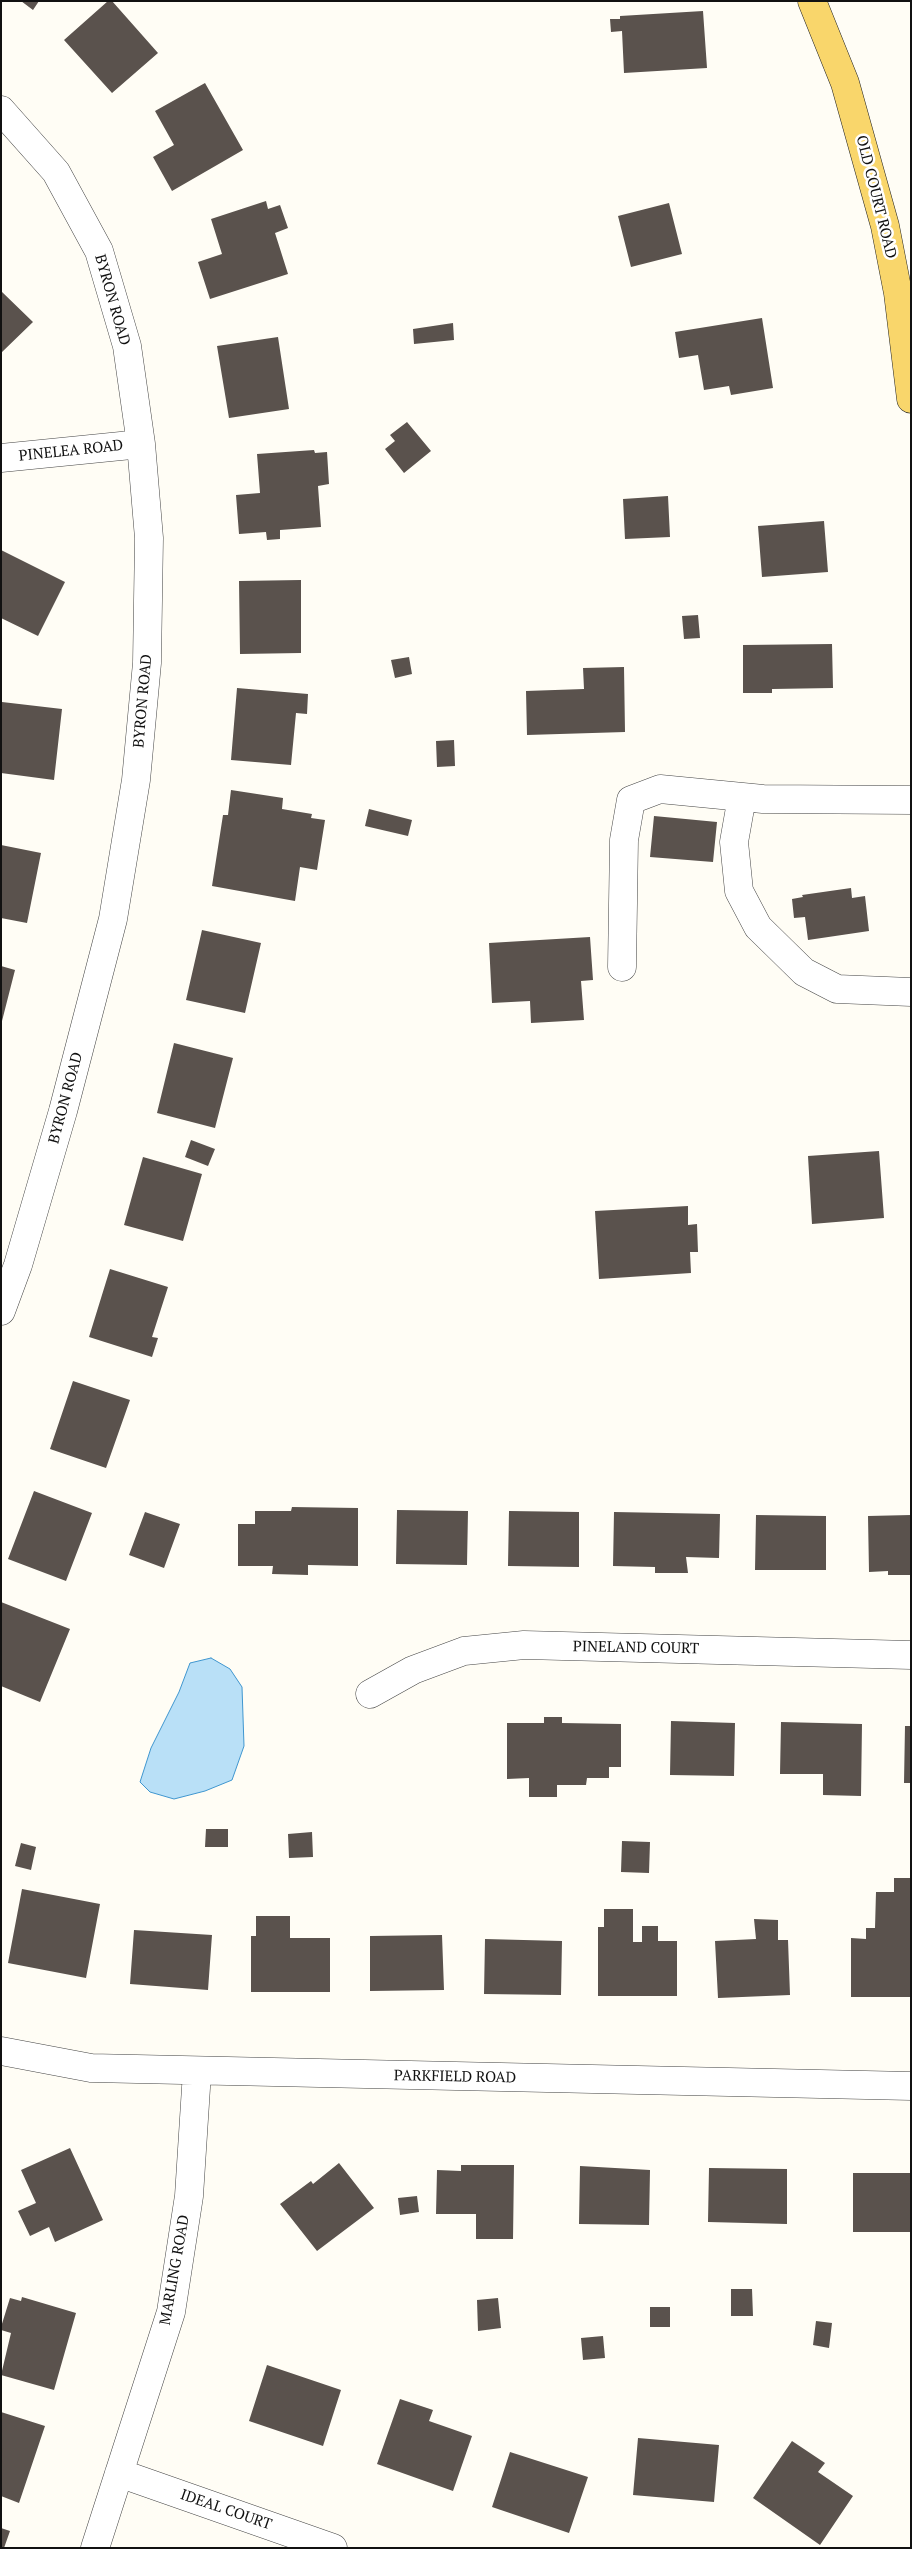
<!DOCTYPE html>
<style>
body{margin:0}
#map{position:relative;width:912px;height:2549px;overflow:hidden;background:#fffdf5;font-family:"PT Serif",serif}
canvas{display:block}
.frame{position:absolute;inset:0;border:2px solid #111;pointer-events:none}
</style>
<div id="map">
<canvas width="912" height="2549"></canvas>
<div class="frame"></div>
</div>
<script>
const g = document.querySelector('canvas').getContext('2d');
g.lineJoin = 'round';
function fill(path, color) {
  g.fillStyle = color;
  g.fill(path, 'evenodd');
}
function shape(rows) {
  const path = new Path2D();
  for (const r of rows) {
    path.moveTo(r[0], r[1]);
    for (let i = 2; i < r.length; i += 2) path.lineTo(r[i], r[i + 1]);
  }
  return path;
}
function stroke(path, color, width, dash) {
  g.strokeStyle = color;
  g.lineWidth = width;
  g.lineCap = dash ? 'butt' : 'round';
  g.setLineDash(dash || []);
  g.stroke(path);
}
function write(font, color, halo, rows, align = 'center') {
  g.font = font + ' "PT Serif",serif';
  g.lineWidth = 5;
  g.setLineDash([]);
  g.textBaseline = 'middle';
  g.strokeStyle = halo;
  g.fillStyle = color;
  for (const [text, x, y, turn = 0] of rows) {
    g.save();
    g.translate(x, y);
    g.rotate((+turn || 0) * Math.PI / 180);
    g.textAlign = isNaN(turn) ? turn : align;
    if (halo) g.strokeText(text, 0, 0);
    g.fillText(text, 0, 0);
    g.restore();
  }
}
const water = shape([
 [211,1658,230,1669,242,1687,244,1746,232,1780,205,1791,174,1799,150,1792,140,1782,151,1748,179,1692,190,1663,211,1658]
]);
const building = shape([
 [21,1,39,1,33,10],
 [108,1,112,1,158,53,112,93,64,40],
 [703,11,707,68,624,73,622,31,611,32,610,19,620,19,620,16],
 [205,83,243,150,172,191,153,157,174,145,155,111],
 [266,201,268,209,280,205,288,228,275,233,288,274,210,299,198,262,222,254,211,219],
 [669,203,682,254,631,267,618,216],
 [1,291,33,322,1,353],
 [762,318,773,388,731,395,729,386,704,390,698,355,679,358,675,332],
 [453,323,454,340,414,344,413,329],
 [278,337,289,409,229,418,217,346],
 [407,422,431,451,404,473,385,449,395,441,390,435],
 [314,450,315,453,327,452,329,484,318,486,321,527,280,530,280,539,267,540,266,532,239,534,236,495,260,493,257,454],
 [668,496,670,537,625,539,623,499],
 [824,521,828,572,762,577,758,526],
 [1,550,65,582,38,636,1,618],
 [301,580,301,653,240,654,239,581],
 [698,615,700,638,684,639,682,616],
 [832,644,833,688,772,689,772,693,743,693,743,645],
 [409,657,412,674,395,678,391,660],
 [624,667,625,732,527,735,526,691,584,689,583,668],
 [237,688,308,694,307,714,296,713,291,765,231,760],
 [2,702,62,709,54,780,1,773],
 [454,740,455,766,437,767,436,741],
 [231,790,283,798,282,809,312,814,311,818,325,820,317,870,300,867,295,901,212,886,223,815,228,815],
 [369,809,412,820,408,836,365,826],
 [654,816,717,822,713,862,650,857],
 [1,845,41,853,27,923,1,918],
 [851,888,852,898,865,896,869,931,808,940,805,917,794,918,792,899,803,897,802,895],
 [202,930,261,943,245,1013,186,1000],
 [590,937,593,980,581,981,584,1020,531,1023,530,1001,492,1003,489,943],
 [1,966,15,970,2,1021,1,1021],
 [174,1043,233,1058,215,1128,157,1113],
 [191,1140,215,1149,208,1166,185,1157],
 [879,1151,884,1218,812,1224,808,1156],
 [143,1157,202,1174,183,1241,124,1225],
 [688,1206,688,1225,697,1224,698,1252,690,1252,691,1273,599,1279,595,1211],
 [110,1269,168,1287,152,1337,158,1338,152,1357,89,1337],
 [73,1381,130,1400,106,1468,50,1449],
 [34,1491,92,1513,66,1581,8,1559],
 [292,1507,358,1508,358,1566,308,1565,308,1575,272,1574,273,1566,238,1566,238,1524,255,1524,255,1511,291,1511],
 [397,1510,468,1511,467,1565,396,1564],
 [509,1511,579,1512,579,1567,508,1566],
 [145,1512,180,1524,164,1568,129,1555],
 [614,1512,720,1514,719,1558,686,1557,688,1573,655,1573,655,1567,613,1566],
 [756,1515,826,1516,826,1570,755,1570],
 [911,1515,911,1575,888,1575,888,1571,869,1572,868,1516],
 [1,1602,70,1629,40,1702,1,1686],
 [544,1717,562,1717,562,1723,621,1724,621,1767,609,1767,609,1778,587,1778,586,1785,557,1785,557,1797,529,1797,529,1778,507,1779,507,1723,544,1723],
 [671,1721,735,1723,734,1776,670,1775],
 [781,1722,862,1724,861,1796,823,1795,823,1774,780,1774],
 [905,1726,911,1726,911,1783,904,1783],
 [206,1829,228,1829,228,1847,205,1847],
 [312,1832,313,1857,289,1858,288,1834],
 [622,1841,650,1842,649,1873,621,1872],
 [21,1843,36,1847,31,1870,15,1866],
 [894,1878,911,1878,911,1997,851,1997,851,1938,866,1939,866,1928,875,1928,876,1892,894,1892],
 [22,1889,100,1904,86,1978,8,1963],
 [604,1909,633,1909,633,1942,642,1942,642,1926,658,1926,658,1941,677,1941,677,1996,598,1996,598,1927,604,1927],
 [256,1916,290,1916,290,1938,330,1938,330,1992,251,1992,251,1936,256,1936],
 [754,1919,778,1920,778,1940,788,1940,790,1995,718,1998,715,1941,756,1939],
 [134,1930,212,1935,208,1990,130,1984],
 [442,1935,444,1990,370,1991,370,1936],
 [485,1939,562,1941,561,1995,484,1994],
 [70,2148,103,2220,55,2242,49,2227,30,2236,18,2211,36,2203,21,2170],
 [339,2163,374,2208,317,2251,280,2204,311,2181,313,2184],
 [461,2165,514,2165,513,2239,476,2239,476,2214,436,2214,437,2170,461,2171],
 [580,2166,650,2170,649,2225,579,2224],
 [709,2168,787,2169,787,2224,708,2222],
 [853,2173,911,2173,911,2232,853,2232],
 [417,2196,419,2212,400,2215,398,2198],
 [731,2289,752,2289,753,2316,731,2316],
 [22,2297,76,2313,54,2390,1,2375,11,2333,1,2330,1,2327,10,2298,21,2301],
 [498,2298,501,2328,478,2331,477,2300],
 [650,2307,670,2307,670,2327,650,2327],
 [816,2321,832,2323,829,2348,813,2345],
 [603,2336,605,2358,583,2360,581,2338],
 [267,2365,341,2390,323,2446,249,2421],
 [400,2399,433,2410,429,2421,472,2436,453,2491,377,2464],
 [1,2412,45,2426,19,2503,1,2496],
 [638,2438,719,2445,714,2502,633,2495],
 [792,2441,825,2463,818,2472,853,2496,820,2545,753,2498],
 [510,2452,588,2477,569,2533,492,2507],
 [1,2528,10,2531,4,2548,1,2548]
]);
const minor = shape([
 [1,110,56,172,99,251,127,346,141,444,149,538,147,663,136,780,113,919,63,1111,18,1265,1,1311],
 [1,458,141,444],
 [742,797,734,842,739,891,758,927,804,972,837,989,911,992],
 [622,967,624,840,631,800,660,789,763,799,911,800],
 [370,1694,413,1670,464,1651,524,1645,911,1655],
 [1,2051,91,2068,911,2086],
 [119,2473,333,2548],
 [95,2548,171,2312,189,2196,197,2072]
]);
const major = shape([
 [812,1,845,83,885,226,898,293,911,399]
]);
const streetNames = [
 ["OLD COURT ROAD",876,197,76],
 ["BYRON ROAD",112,300,74],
 ["PINELEA ROAD",71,451,-6],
 ["BYRON ROAD",143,701,-85],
 ["BYRON ROAD",66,1098,-75],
 ["PINELAND COURT",636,1648,1],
 ["PARKFIELD ROAD",455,2077,1],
 ["MARLING ROAD",175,2270,-80],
 ["IDEAL COURT",226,2510,19]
];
fill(water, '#b9e0f7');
stroke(water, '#3f96cf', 1);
fill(building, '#5a524d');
stroke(minor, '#444', 29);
stroke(major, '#222', 29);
stroke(minor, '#fff', 28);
stroke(major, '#f9d66b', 28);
write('15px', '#111', '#fff', streetNames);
</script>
